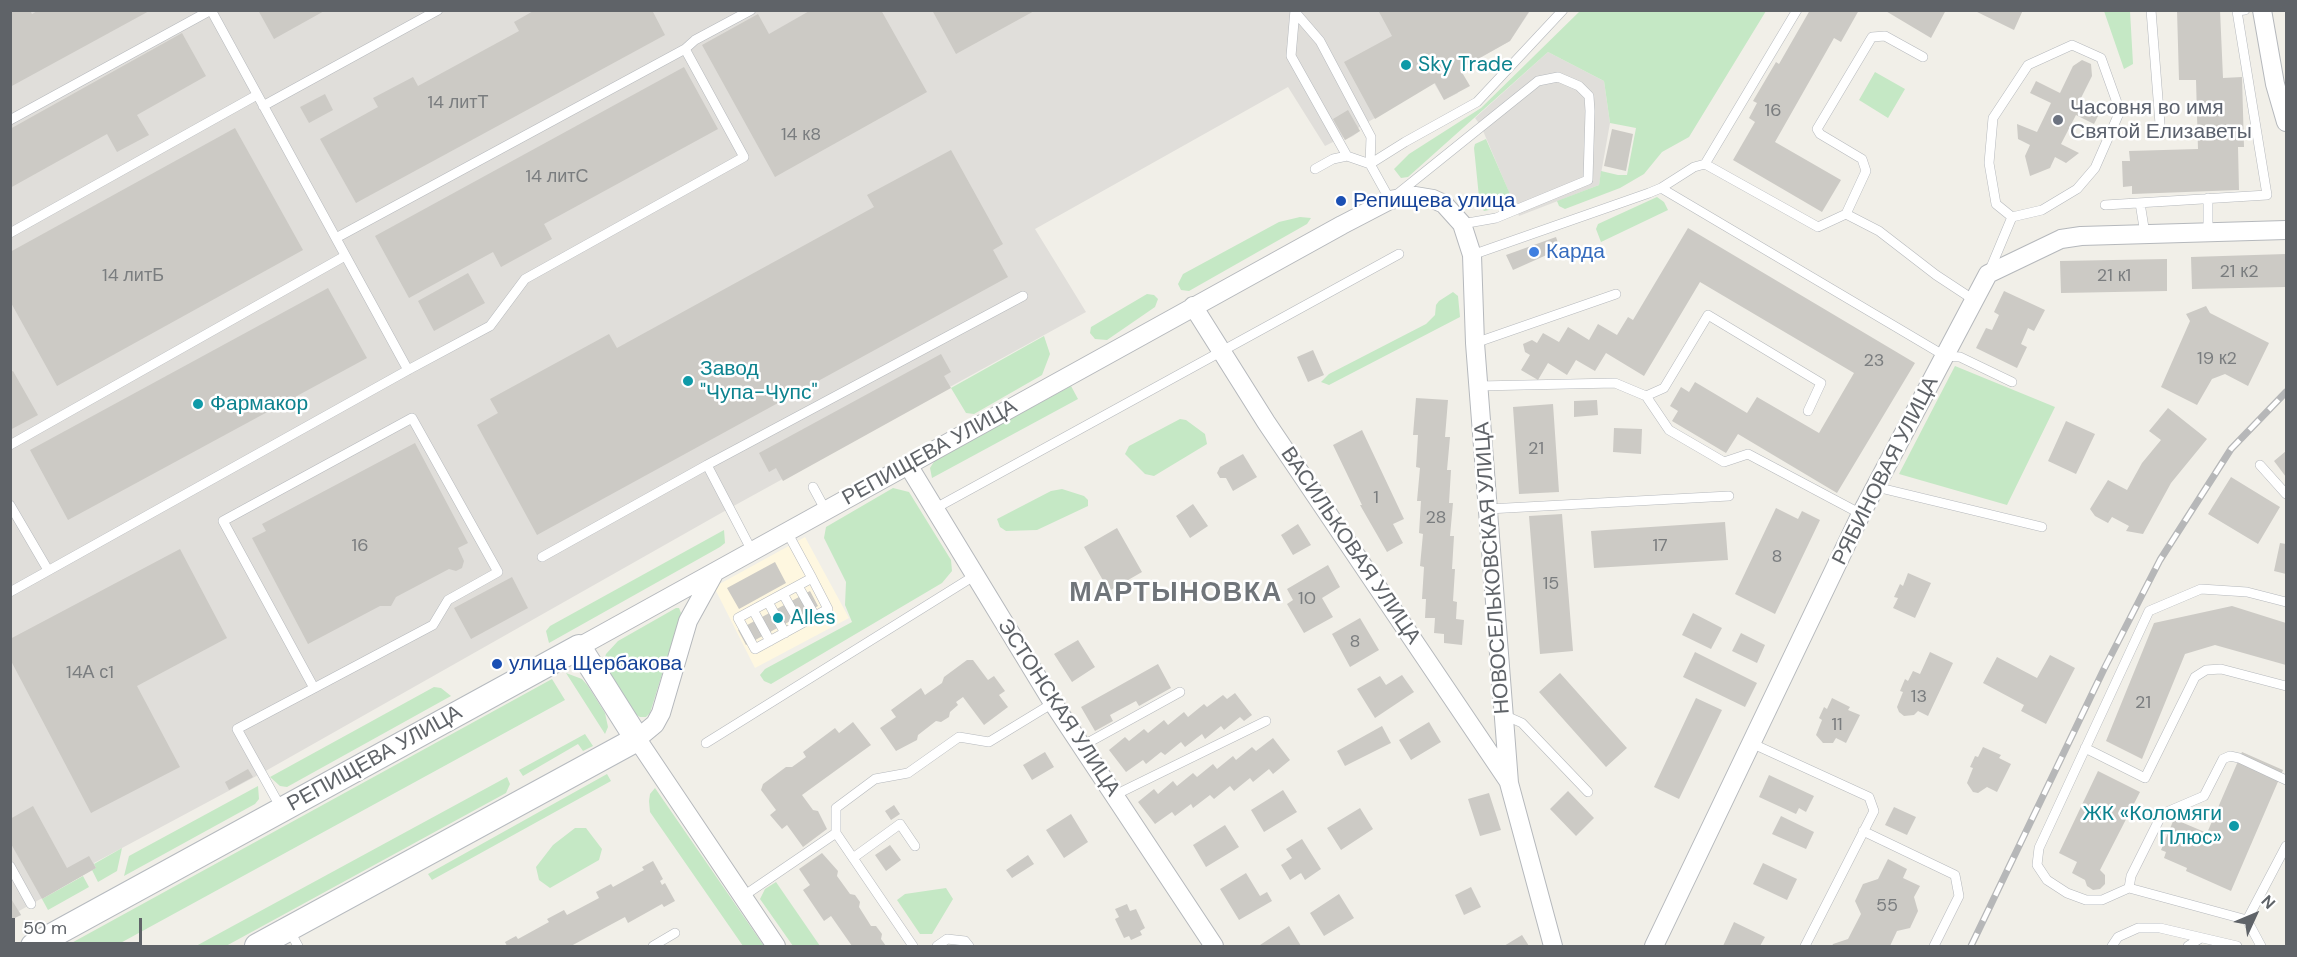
<!DOCTYPE html>
<meta charset="utf-8">
<style>
body{margin:0}
#map{position:relative;width:2297px;height:957px;overflow:hidden;background:#f1efe8;font-family:"DM Sans",sans-serif}
canvas{display:block}
.frame{position:absolute;inset:0;border:12px solid #5f6368;pointer-events:none}
.north{position:absolute;left:2225px;top:885px;width:60px;height:60px;-webkit-text-stroke:4px #fff;paint-order:stroke;rotate:46deg;font-size:16px;font-weight:700;line-height:24px;text-align:center;color:#5f6368}
.north::after{content:'';display:block;margin:auto;width:21px;height:27px;background:#5f6368;clip-path:polygon(50% 0,100% 100%,50% 72%,0 100%)}
.scale{position:absolute;left:12px;top:918px;width:130px;height:27px;box-sizing:border-box;border:3px solid #5f6368;border-top:0;padding-left:8px;font-size:18px;line-height:21px;white-space:nowrap;color:#5f6368;-webkit-text-stroke:4px #fff;paint-order:stroke}
</style>
<div id="map">
<canvas width="2297" height="957"></canvas>
<div class="frame"></div>
<div class="north">N</div>
<div class="scale">50 m</div>
</div>
<script>
const g = document.querySelector('canvas').getContext('2d');
g.lineJoin = 'round';
function fill(path, color) {
  g.fillStyle = color;
  g.fill(path, 'evenodd');
}
function shape(rows) {
  const path = new Path2D();
  for (const r of rows) {
    path.moveTo(r[0], r[1]);
    for (let i = 2; i < r.length; i += 2) path.lineTo(r[i], r[i + 1]);
  }
  return path;
}
function stroke(path, color, width, dash) {
  g.strokeStyle = color;
  g.lineWidth = width;
  g.lineCap = dash ? 'butt' : 'round';
  g.setLineDash(dash || []);
  g.stroke(path);
}
function write(font, color, halo, rows, align = 'center') {
  g.font = font + ' "DM Sans",sans-serif';
  g.lineWidth = 5;
  g.setLineDash([]);
  g.textBaseline = 'middle';
  g.strokeStyle = halo;
  g.fillStyle = color;
  for (const [text, x, y, turn = 0] of rows) {
    g.save();
    g.translate(x, y);
    g.rotate((+turn || 0) * Math.PI / 180);
    g.textAlign = isNaN(turn) ? turn : align;
    if (halo) g.strokeText(text, 0, 0);
    g.fillText(text, 0, 0);
    g.restore();
  }
}
const commercial = shape([
 [805,537,849,618,755,668,714,587]
]);
const industrial = shape([
 [11,11,1530,11,1510,41,1448,76,1458,93,1444,100,1434,83,1358,128,1360,131,1353,136,1345,140,1343,137,1325,146,1288,87,1035,229,1086,312,730,508,262,773,94,863,96,868,19,911,21,915,11,920],
 [1548,52,1604,81,1610,123,1599,185,1519,216,1481,126,1475,118]
]);
const green = shape([
 [1580,11,1766,11,1689,137,1662,152,1644,174,1620,188,1565,209,1559,206,1557,201,1599,185,1601,171,1618,175,1627,175,1636,128,1610,123,1604,81,1548,52,1408,177,1401,178,1394,169,1409,154,1481,108],
 [2104,11,2130,11,2133,64,2124,69],
 [1875,72,1905,89,1888,118,1859,100],
 [1486,139,1513,201,1509,206,1484,211,1480,206,1479,197,1474,148,1475,144],
 [1657,197,1664,202,1668,210,1601,242,1596,229,1598,224],
 [1300,217,1311,218,1307,224,1189,291,1181,290,1178,284,1183,274,1279,222],
 [1453,292,1458,296,1460,317,1329,385,1321,382,1329,374,1426,324,1435,315,1436,305,1439,301],
 [1147,294,1154,295,1158,299,1155,307,1107,340,1095,339,1090,333,1091,327],
 [1044,336,1050,354,1042,375,974,414,966,413,951,388],
 [1955,366,2055,407,2007,505,1899,474],
 [1071,386,1078,399,932,478,930,468,935,460],
 [1180,419,1186,420,1205,434,1207,444,1154,476,1145,474,1125,454,1129,446],
 [893,488,909,492,951,560,952,571,942,583,771,684,764,681,760,675,765,669,852,622,845,605,846,582,824,538,826,527],
 [1062,489,1084,496,1088,500,1088,506,1037,530,1006,531,1000,527,997,519,1051,491],
 [724,530,725,543,720,547,549,643,546,631,550,626],
 [676,608,679,608,681,613,650,713,646,717,640,717,635,714,606,670,604,661,606,654,618,641],
 [566,673,582,679,588,686,605,713,608,727,605,734],
 [552,679,565,700,115,946,66,946],
 [434,687,441,688,451,696,287,787,280,786,270,777],
 [585,734,593,746,583,751,578,744,523,776,519,770],
 [607,774,611,781,432,880,428,874],
 [507,777,510,784,506,793,226,946,196,946],
 [258,786,259,799,255,804,124,876,129,856],
 [655,788,764,946,743,946,650,812,649,801,650,794],
 [575,828,586,828,602,849,599,860,550,888,539,880,536,867,553,845],
 [122,848,117,871,98,882,92,870,96,868,94,864],
 [83,876,89,887,48,910,42,899],
 [776,882,820,946,793,946,760,899,765,889],
 [946,888,953,899,932,934,920,934,897,900,905,894]
]);
const building = shape([
 [10,10,30,10,32,14,39,10,151,10,10,87],
 [258,10,326,10,274,39],
 [535,10,652,10,665,35,356,203,320,139,378,107,373,98,413,77,418,86,519,31,514,22],
 [811,10,881,10,927,92,775,177,702,45,758,14,769,34],
 [932,10,1036,10,956,54],
 [1378,10,1530,10,1510,41,1460,69,1470,86,1444,100,1435,83,1375,119,1344,62,1392,36],
 [1810,10,1859,10,1841,42,1834,38,1775,142,1841,180,1822,212,1733,160,1755,122,1749,118,1757,103,1753,101,1776,62,1779,64],
 [1884,10,1946,10,1931,38],
 [1973,10,2023,10,2014,30],
 [2177,10,2220,10,2223,78,2242,77,2244,147,2238,147,2239,190,2132,194,2132,186,2123,187,2122,161,2130,161,2129,151,2198,149,2196,80,2179,80],
 [182,33,206,76,137,115,149,135,117,152,107,134,10,188,10,129],
 [2082,60,2091,64,2092,76,2079,102,2100,112,2094,124,2076,115,2061,144,2079,153,2066,163,2055,157,2050,168,2030,176,2025,156,2030,145,2018,139,2017,124,2037,132,2051,103,2030,93,2036,81,2060,93,2073,66],
 [684,67,718,129,544,224,552,239,501,267,493,252,409,298,375,236],
 [325,94,333,110,309,123,300,107],
 [1348,110,1360,131,1345,140,1333,119],
 [235,128,303,250,57,386,10,301,10,252],
 [1612,129,1633,134,1626,171,1604,166],
 [951,150,1003,244,993,250,1008,277,537,535,477,425,498,413,490,399,609,334,617,348,874,207,867,195],
 [1688,228,1915,363,1837,493,1738,434,1726,453,1672,421,1678,411,1670,406,1681,387,1689,392,1695,382,1747,413,1757,397,1819,433,1854,373,1700,282,1644,376,1606,353,1595,371,1576,360,1567,375,1548,363,1538,380,1521,370,1530,355,1525,352,1523,344,1532,340,1537,343,1543,333,1559,342,1568,327,1589,340,1598,324,1617,335,1628,317,1633,320],
 [1556,237,1560,249,1513,270,1506,255],
 [2286,254,2286,287,2192,289,2191,257],
 [2167,259,2167,291,2061,293,2060,261],
 [468,273,485,303,434,331,418,301],
 [328,288,367,358,68,520,30,450],
 [2004,291,2045,310,2034,331,2028,328,2021,344,2027,347,2017,368,1976,348,1986,328,1992,330,1999,315,1994,312],
 [2206,306,2210,313,2269,343,2248,386,2225,374,2212,379,2197,405,2161,387,2190,321,2186,314],
 [1313,350,1324,375,1308,382,1297,357],
 [941,354,951,372,944,376,951,388,783,481,776,468,769,472,759,453],
 [13,371,38,415,10,430,10,372],
 [1416,398,1448,400,1445,437,1450,437,1447,470,1451,470,1449,503,1453,503,1450,536,1454,536,1452,569,1455,569,1453,601,1457,602,1456,619,1464,620,1462,645,1444,643,1444,634,1434,633,1435,618,1425,618,1426,599,1422,599,1424,567,1420,566,1423,534,1419,533,1421,501,1417,501,1420,468,1416,467,1418,435,1413,435],
 [1597,400,1598,415,1574,417,1574,401],
 [1553,404,1559,492,1519,494,1513,407],
 [2168,408,2207,439,2171,483,2143,534,2126,531,2129,526,2112,517,2108,523,2095,516,2090,509,2108,480,2127,490,2142,463,2161,440,2149,431],
 [2066,421,2095,434,2076,474,2048,461],
 [1614,428,1642,429,1641,454,1613,452],
 [1362,430,1404,519,1393,524,1403,543,1387,552,1360,505,1362,505,1333,445],
 [415,443,468,543,458,548,464,561,462,568,456,571,449,569,396,597,391,606,380,606,308,644,252,538,266,531,262,524],
 [2286,451,2286,477,2274,461],
 [1243,454,1257,477,1233,491,1226,478,1220,478,1217,473,1220,467],
 [2231,477,2280,507,2258,544,2208,514],
 [1193,504,1208,526,1190,538,1176,516],
 [1776,508,1798,519,1802,511,1820,520,1775,614,1735,594],
 [1562,514,1573,651,1540,654,1529,516],
 [1725,522,1728,560,1594,568,1591,531],
 [1298,524,1311,545,1293,555,1281,535],
 [1117,528,1142,572,1109,591,1084,547],
 [2280,543,2286,544,2286,574,2274,571],
 [180,549,227,638,137,686,180,767,91,813,10,659,10,639],
 [775,562,786,583,739,609,727,588],
 [1328,565,1340,587,1322,598,1333,617,1304,633,1287,604,1293,600,1287,589],
 [1908,573,1931,583,1915,618,1893,608,1898,598,1894,597,1900,584,1903,586],
 [512,577,528,608,471,639,454,608],
 [810,591,818,606,746,645,738,630],
 [2232,606,2286,623,2286,665,2215,645,2185,654,2142,759,2106,741,2154,623],
 [1693,613,1722,628,1711,649,1682,635],
 [1360,618,1379,650,1350,667,1332,634],
 [1741,633,1765,645,1757,663,1732,651],
 [1078,640,1095,667,1072,682,1054,654],
 [1695,652,1757,683,1745,707,1683,677],
 [1930,652,1953,663,1928,716,1918,711,1914,715,1904,716,1899,712,1897,707,1903,692,1900,691,1905,679,1908,681,1913,671,1920,674],
 [2050,655,2075,668,2046,724,2021,711,2024,705,1983,683,1997,657,2037,678],
 [967,660,973,660,988,680,994,676,1005,691,999,695,1008,707,984,725,963,697,956,702,958,705,950,712,949,717,941,722,936,721,918,735,917,740,896,751,880,728,896,717,891,710,921,688,925,695,942,683,944,677],
 [1158,664,1171,688,1139,706,1136,701,1110,715,1113,721,1095,731,1081,707],
 [1560,673,1627,748,1606,767,1539,692],
 [1402,675,1414,692,1375,718,1357,689,1380,676,1386,685],
 [1235,693,1252,715,1244,721,1240,717,1224,730,1221,726,1205,739,1202,734,1185,747,1181,742,1165,755,1161,752,1146,764,1143,760,1126,772,1109,750,1125,737,1129,741,1144,729,1148,733,1164,720,1168,725,1184,712,1188,717,1204,704,1207,707,1223,695,1227,699],
 [1696,698,1722,710,1679,799,1654,787],
 [1832,698,1850,707,1848,710,1860,715,1846,743,1836,738,1833,743,1823,743,1816,735,1822,720,1819,718,1824,707,1827,709],
 [853,722,871,745,802,795,813,810,818,811,827,829,803,847,787,825,782,829,770,815,776,810,761,790,763,784,786,767,792,767,806,757,803,752,835,728,839,733],
 [1429,722,1441,742,1411,760,1399,740],
 [1382,726,1391,743,1345,766,1337,751],
 [1273,738,1290,760,1273,774,1269,769,1253,782,1250,778,1234,791,1230,786,1214,799,1210,795,1193,808,1191,804,1175,816,1172,812,1155,824,1138,802,1154,789,1158,794,1173,781,1177,786,1193,773,1197,777,1213,764,1217,769,1233,756,1236,760,1252,747,1256,751],
 [1983,747,2001,755,1999,758,2011,764,1997,792,1987,787,1978,793,1973,792,1967,783,1973,768,1970,767,1975,756,1978,757],
 [1045,752,1054,767,1032,780,1023,765],
 [2242,752,2283,770,2231,891,2186,871,2187,868,2164,858,2166,852,2161,850,2174,819,2207,833],
 [248,769,253,777,229,790,225,782],
 [2098,771,2140,792,2100,870,2105,875,2105,884,2100,889,2093,890,2087,886,2085,880,2072,873,2077,862,2059,853],
 [1769,775,1814,796,1806,812,1799,808,1796,814,1759,797],
 [1283,790,1297,812,1264,832,1251,810],
 [1568,791,1594,818,1576,836,1550,809],
 [1489,793,1501,830,1480,836,1468,799],
 [894,805,900,814,891,820,885,811],
 [33,806,67,868,89,856,96,868,42,899,10,842,10,819],
 [1894,807,1916,817,1907,835,1885,825],
 [1360,808,1373,829,1341,850,1327,828],
 [1071,814,1088,842,1064,858,1046,830],
 [1781,816,1814,832,1806,849,1772,834],
 [1225,825,1239,847,1206,867,1193,845],
 [1302,839,1321,869,1305,880,1301,873,1290,880,1281,865,1292,858,1286,849],
 [890,845,901,860,886,871,875,855],
 [822,853,838,871,837,876,850,894,855,895,860,902,859,907,871,926,876,926,882,934,881,939,886,946,852,946,831,916,824,921,803,890,810,885,799,869],
 [1028,855,1034,864,1012,878,1006,870],
 [1888,859,1907,869,1903,878,1920,886,1914,897,1918,911,1910,928,1897,931,1890,946,1832,946,1833,944,1848,939,1861,914,1855,901,1863,884,1878,879],
 [653,861,663,879,660,881,662,885,665,883,675,901,664,907,662,904,628,923,625,917,571,946,507,946,505,942,516,936,518,939,549,922,547,919,564,910,567,915,599,898,596,892,611,884,613,887,644,870,642,867],
 [1763,863,1797,879,1787,900,1753,884],
 [1246,873,1260,896,1267,892,1272,901,1239,920,1220,889],
 [1471,887,1481,907,1464,915,1455,895],
 [1339,894,1354,918,1324,936,1310,913],
 [10,897,21,915,10,920],
 [1127,904,1130,911,1136,909,1145,928,1140,931,1142,935,1131,940,1129,936,1124,938,1115,919,1119,917,1115,909],
 [1734,922,1765,937,1760,946,1723,946],
 [1289,926,1301,946,1261,946,1260,945],
 [1522,935,1529,946,1504,946]
]);
const lane = shape([
 [211,10,408,370],
 [1295,10,1291,56,1347,156],
 [2151,10,2160,124],
 [1295,12,1320,41,1371,137,1370,164,1347,156,1333,159,1315,169],
 [685,49,695,40,751,10],
 [263,106,438,10],
 [10,120,211,10],
 [1705,164,1818,227,1846,214,1879,231,1936,275,1974,300],
 [1661,188,1945,356,1960,357,2012,382],
 [2208,198,2208,232],
 [2140,203,2145,234],
 [2105,205,2267,195,2237,11,2245,10],
 [1846,214,1866,171,1862,159,1820,134,1817,129,1872,37,1885,36,1923,57],
 [1462,224,1496,218,1588,180,1590,111,1589,96,1579,86,1558,77,1538,81,1390,200,1370,164,1405,142,1477,102,1563,10],
 [10,233,257,95],
 [1472,255,1649,193,1661,188,1694,167,1705,164,1797,10],
 [1989,272,2012,217,2042,210,2077,189,2095,168,2120,111,2101,58,2072,45,2028,65,1993,118,1989,163,1996,204,2012,217],
 [1475,343,1616,294],
 [1479,386,1615,383,1646,396,1664,388,1708,315,1821,383,1808,411],
 [1646,396,1669,430,1724,462,1748,454,1861,514],
 [10,445,345,256],
 [707,465,1023,296],
 [2260,465,2286,494],
 [813,487,826,511],
 [1876,487,2042,527],
 [10,505,48,570],
 [934,509,1399,254],
 [1488,509,1729,496],
 [787,532,812,578,738,618,755,649,828,609,812,578],
 [542,557,707,465,752,551],
 [798,586,815,616],
 [10,592,408,370,490,326,525,279,744,157,685,49,336,238],
 [783,594,800,624],
 [768,602,785,633],
 [753,610,770,641],
 [1504,715,1522,723,1588,792],
 [706,743,974,576],
 [1751,743,1869,797,1874,811,1805,946],
 [1082,746,1180,692],
 [2085,748,2145,778,2195,677,2206,670,2221,669,2286,686],
 [1115,795,1266,721],
 [281,808,237,729,433,625,448,600,498,572,412,418,223,521,314,688],
 [1863,831,1955,875,1959,896,1934,946],
 [836,833,913,946],
 [853,858,900,824,915,846],
 [10,866,31,904],
 [2129,888,2131,876,2162,814,2204,796,2223,759,2230,756,2239,758,2286,780],
 [742,897,836,833,836,808,875,779,908,773,959,737,989,742,1053,703],
 [2247,920,2129,888,2102,900,2086,900,2067,893,2047,880,2037,865,2039,848,2149,611,2201,589,2247,592,2286,602],
 [289,930,298,946],
 [653,946,675,933],
 [937,946,947,939,965,941,969,946],
 [2112,946,2118,937,2138,928,2160,928,2237,946],
 [2188,946,2201,938],
 [2261,946,2247,920,2286,846]
]);
const street = shape([
 [2262,10,2275,84,2286,122],
 [1193,306,1266,422,1509,782],
 [908,465,1053,703,1214,946],
 [715,572,688,621,661,713,655,724,637,739,776,946],
 [579,647,1342,225,1390,200,1415,196,1433,199,1444,204,1462,224,1472,255,1475,343,1509,783,1553,946],
 [1654,946,1861,514,1988,274,2061,239,2081,236,2286,230]
]);
const secondary = shape([
 [33,946,579,647,637,739,257,946]
]);
const rail = shape([
 [1971,946,2104,669,2160,560,2231,449,2286,392]
]);
const markers = [
 [1406,65,6,"#0f9aa8"],
 [2058,120,6,"#6b7280"],
 [1341,201,6,"#1a4fb4"],
 [1534,252,6,"#3f7fe0"],
 [688,381,6,"#0f9aa8"],
 [198,404,6,"#0f9aa8"],
 [778,618,6,"#0f9aa8"],
 [497,664,6,"#1a4fb4"],
 [2234,826,6,"#0f9aa8"]
];
const numberNames = [
 ["14 литТ",458,103],
 ["16",1773,111],
 ["14 к8",801,135],
 ["14 литС",557,177],
 ["21 к2",2239,272],
 ["14 литБ",133,276],
 ["21 к1",2114,276],
 ["19 к2",2217,359],
 ["23",1874,361],
 ["21",1536,449],
 ["1",1376,498],
 ["28",1436,518],
 ["16",360,546],
 ["17",1660,546],
 ["8",1777,557],
 ["15",1551,584],
 ["10",1307,599],
 ["8",1355,642],
 ["14А с1",90,673],
 ["13",1919,697],
 ["21",2143,703],
 ["11",1837,725],
 ["55",1887,906]
];
const cultureNames = [
 ["Sky Trade",1418,65],
 ["Завод",700,369],
 ["\"Чупа-Чупс\"",700,393],
 ["Фармакор",210,404],
 ["Alles",790,618],
 ["ЖК «Коломяги",2222,814,"right"],
 ["Плюс»",2222,838,"right"]
];
const worshipNames = [
 ["Часовня во имя",2070,108],
 ["Святой Елизаветы",2070,132]
];
const transitNames = [
 ["Репищева улица",1353,201],
 ["улица Щербакова",509,664]
];
const shopNames = [
 ["Карда",1546,252]
];
const streetNames = [
 ["РЕПИЩЕВА УЛИЦА",930,453,-29],
 ["РЯБИНОВАЯ УЛИЦА",1886,471,-63],
 ["ВАСИЛЬКОВАЯ УЛИЦА",1350,546,56],
 ["НОВОСЕЛЬКОВСКАЯ УЛИЦА",1493,568,-94],
 ["ЭСТОНСКАЯ УЛИЦА",1058,708,57],
 ["РЕПИЩЕВА УЛИЦА",375,759,-29]
];
const districtNames = [
 ["МАРТЫНОВКА",1176,594]
];
fill(commercial, '#fef7e0');
fill(industrial, '#e0deda');
fill(green, '#c5e8c5');
fill(building, '#cccac5');
stroke(lane, '#b5b8bc', 10);
stroke(street, '#b5b8bc', 20);
stroke(secondary, '#b6babf', 26);
stroke(lane, '#fff', 9);
stroke(street, '#fff', 18);
stroke(secondary, '#fff', 24);
stroke(rail, '#b6b7b8', 7);
stroke(rail, '#fff', 4.5, [14]);
for (const [x, y, r, color] of markers) {
  const dot = new Path2D();
  dot.arc(x, y, r, 0, 2 * Math.PI);
  g.fillStyle = color;
  g.fill(dot);
  stroke(dot, '#fff', 2);
}
write('18px', '#7a7d7f', null, numberNames);
write('21px', '#0d838f', '#fff', cultureNames, 'left');
write('21px', '#5b616d', '#fff', worshipNames, 'left');
write('21px', '#164399', '#fff', transitNames, 'left');
write('21px', '#366cbe', '#fff', shopNames, 'left');
write('21px', '#5f6368', '#fff', streetNames);
g.letterSpacing = '1.5px';
write('bold 27px', '#70757a', '#fff', districtNames);
g.letterSpacing = '0px';
</script>
